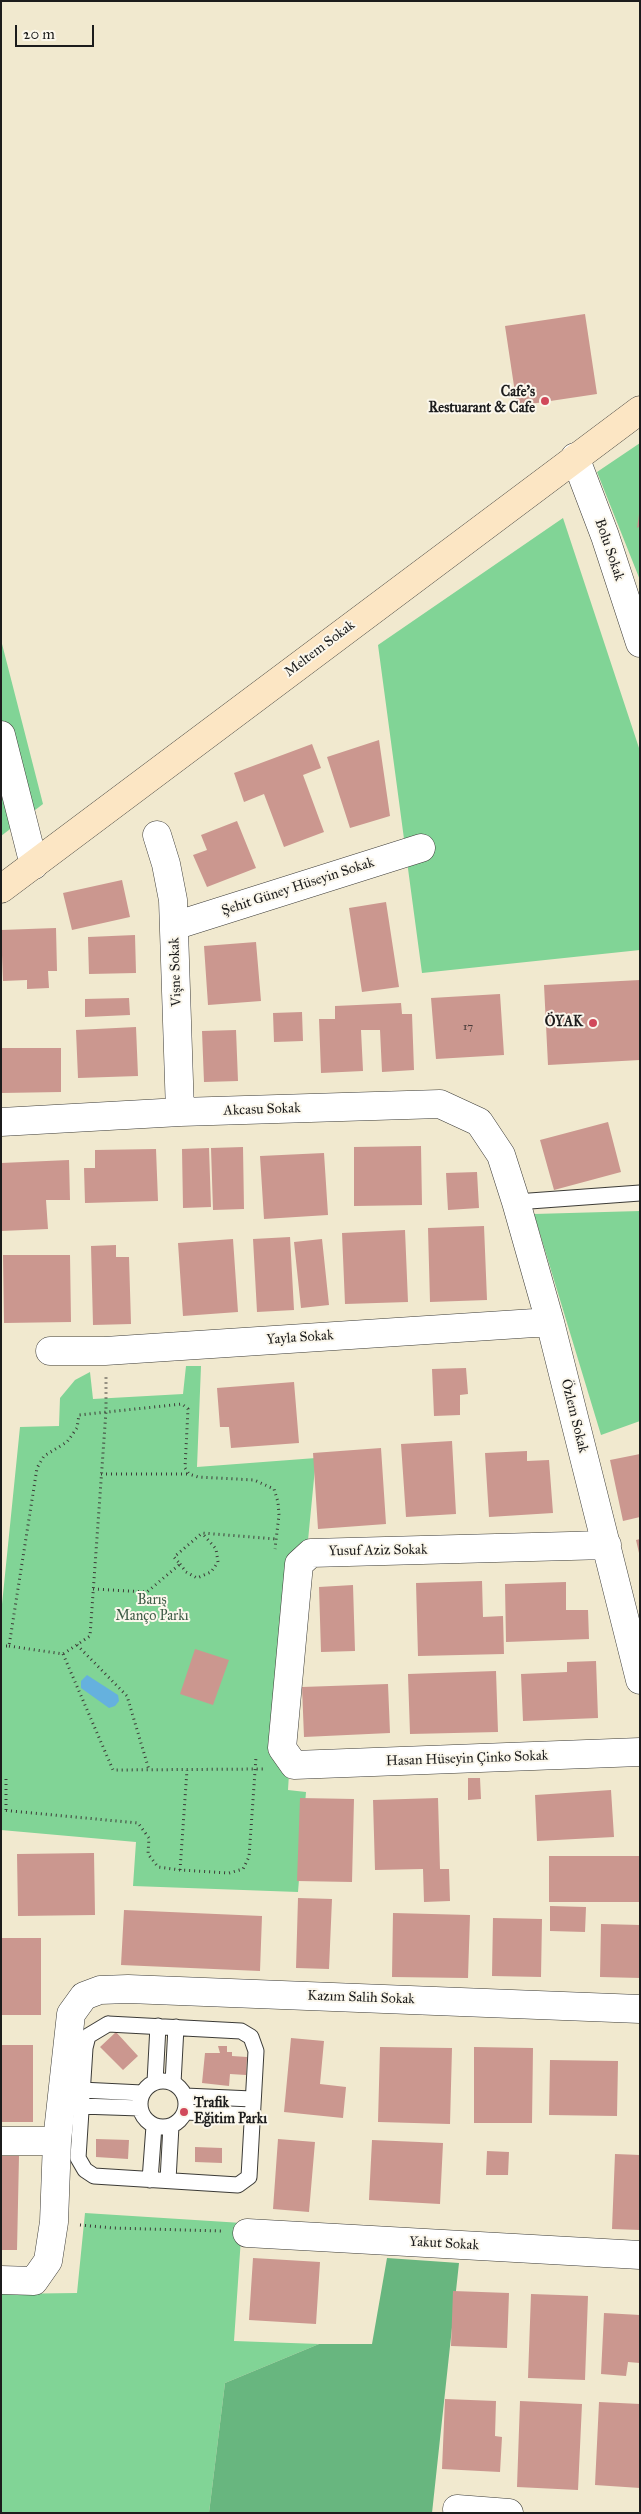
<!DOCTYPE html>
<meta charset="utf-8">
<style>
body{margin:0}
#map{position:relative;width:641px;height:2514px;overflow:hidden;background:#f1e9cf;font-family:"IM FELL Great Primer",serif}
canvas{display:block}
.frame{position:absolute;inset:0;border:2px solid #1c1c1c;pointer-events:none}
.scale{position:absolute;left:15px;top:25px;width:79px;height:22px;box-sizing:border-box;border:2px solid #1c1c1c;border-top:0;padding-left:6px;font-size:15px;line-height:18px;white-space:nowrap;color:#1c1c1c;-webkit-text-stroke:4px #fbf7ec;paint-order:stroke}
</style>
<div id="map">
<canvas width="641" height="2514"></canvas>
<div class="frame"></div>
<div class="scale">20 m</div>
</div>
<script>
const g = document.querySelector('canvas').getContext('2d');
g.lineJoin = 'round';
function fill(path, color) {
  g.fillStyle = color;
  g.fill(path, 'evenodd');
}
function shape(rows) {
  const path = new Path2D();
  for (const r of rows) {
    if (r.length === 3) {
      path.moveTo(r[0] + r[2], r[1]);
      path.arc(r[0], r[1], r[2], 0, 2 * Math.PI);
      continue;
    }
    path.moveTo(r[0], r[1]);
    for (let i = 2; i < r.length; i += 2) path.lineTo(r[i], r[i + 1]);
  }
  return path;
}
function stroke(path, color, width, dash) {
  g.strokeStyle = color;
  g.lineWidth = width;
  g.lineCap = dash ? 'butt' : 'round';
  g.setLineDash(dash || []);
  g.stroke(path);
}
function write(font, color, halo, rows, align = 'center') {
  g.font = font + ' "IM FELL Great Primer",serif';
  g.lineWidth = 4;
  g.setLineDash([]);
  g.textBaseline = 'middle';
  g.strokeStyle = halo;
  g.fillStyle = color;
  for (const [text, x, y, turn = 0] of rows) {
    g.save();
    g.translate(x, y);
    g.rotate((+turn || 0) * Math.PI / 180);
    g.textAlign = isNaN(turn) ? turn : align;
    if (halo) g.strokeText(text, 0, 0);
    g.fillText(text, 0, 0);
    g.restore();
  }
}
const green = shape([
 [640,443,640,580,597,472],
 [563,518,640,751,640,950,422,973,378,645],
 [1,640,43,804,1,836],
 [640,1211,640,1421,601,1435,534,1214],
 [186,1366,201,1366,197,1467,316,1458,295,1674,288,1790,306,1792,298,1892,133,1886,136,1842,1,1830,1,1614,20,1427,59,1426,60,1398,75,1380,90,1372,93,1399,183,1394],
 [85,2213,242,2223,234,2341,319,2344,225,2383,209,2513,1,2513,1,2294,77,2293]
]);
const forest = shape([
 [387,2258,459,2263,432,2513,209,2513,225,2383,319,2344,372,2344]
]);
const water = shape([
 [87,1675,118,1695,119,1701,115,1706,109,1708,81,1688,81,1681]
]);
const building = shape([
 [585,314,597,394,517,406,505,326],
 [639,514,640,526,637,528],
 [379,740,390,816,350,828,327,757],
 [312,744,321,768,303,775,324,832,284,847,264,794,244,802,234,773],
 [237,821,256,868,207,887,193,855,207,850,201,835],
 [122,880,130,917,72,930,63,893],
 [386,902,399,987,362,992,349,908],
 [56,928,57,971,48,971,49,988,27,989,27,980,3,981,1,930],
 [135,935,136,973,89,974,88,937],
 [256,942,261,1001,208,1005,204,946],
 [640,980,640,1060,548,1065,544,985],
 [500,994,504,1055,436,1059,431,998],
 [129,998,130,1015,85,1017,85,999],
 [401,1003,402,1014,412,1014,414,1070,382,1072,380,1030,361,1030,363,1071,321,1073,319,1019,335,1019,335,1006],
 [302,1012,303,1041,274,1042,273,1013],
 [136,1027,138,1076,78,1078,76,1030],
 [236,1030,238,1081,204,1082,202,1031],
 [1,1048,61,1048,61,1092,1,1093],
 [608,1122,621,1172,554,1190,540,1140],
 [421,1146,422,1205,354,1206,354,1147],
 [243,1147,244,1209,213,1210,211,1148],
 [209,1148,211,1207,183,1208,182,1149],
 [156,1149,158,1201,85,1203,84,1168,95,1168,95,1150],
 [324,1153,328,1215,264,1219,260,1156],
 [69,1160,70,1200,46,1200,48,1229,1,1231,1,1163],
 [477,1172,479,1208,448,1210,446,1173],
 [484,1226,487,1300,430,1302,428,1228],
 [405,1230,408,1302,345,1304,342,1233],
 [290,1237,294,1310,257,1312,253,1239],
 [233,1239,238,1312,183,1316,178,1243],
 [322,1239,329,1305,301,1308,294,1242],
 [116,1245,116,1257,129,1257,131,1324,93,1325,91,1246],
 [3,1255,70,1255,71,1322,4,1323],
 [466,1368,468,1394,460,1395,460,1415,434,1416,432,1369],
 [294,1382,299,1443,231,1448,229,1427,220,1427,217,1388],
 [452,1441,456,1514,406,1517,401,1444],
 [381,1448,386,1524,318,1529,313,1453],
 [527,1451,527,1461,549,1460,553,1513,489,1517,485,1453],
 [640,1454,640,1517,623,1521,610,1460],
 [640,1539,640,1553,639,1553,636,1540],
 [482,1581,483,1617,503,1616,504,1654,418,1656,416,1583],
 [566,1582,566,1610,588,1610,589,1639,506,1642,505,1584],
 [353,1585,355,1651,321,1652,319,1587],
 [195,1649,229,1660,213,1705,180,1694],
 [596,1661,598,1718,523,1721,521,1674,567,1672,567,1662],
 [496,1671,498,1732,410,1734,408,1674],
 [388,1684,390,1733,304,1737,302,1687],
 [468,1778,480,1778,481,1799,468,1800],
 [611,1790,614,1837,537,1841,535,1795],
 [300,1798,354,1799,352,1882,297,1881],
 [438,1798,440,1869,449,1869,450,1901,424,1902,423,1869,375,1870,373,1800],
 [94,1853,95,1915,18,1916,17,1854],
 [549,1856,640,1856,640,1902,549,1902],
 [298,1898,332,1899,329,1969,296,1968],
 [550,1906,586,1907,585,1932,550,1931],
 [124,1910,262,1916,260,1971,121,1965],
 [393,1913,470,1915,468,1978,392,1977],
 [493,1918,542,1919,541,1977,492,1976],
 [601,1924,640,1925,640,1978,600,1977],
 [1,1938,41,1938,41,2015,1,2015],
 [116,2032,138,2056,123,2070,100,2047],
 [291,2038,324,2041,320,2084,346,2087,343,2118,284,2112],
 [1,2045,33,2045,33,2122,1,2122],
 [218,2046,227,2046,227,2052,232,2052,232,2056,247,2057,246,2075,230,2074,229,2086,202,2083,205,2053,220,2053],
 [380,2047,452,2048,450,2124,378,2122],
 [474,2047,533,2048,532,2123,474,2123],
 [550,2060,618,2061,617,2116,549,2115],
 [96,2139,129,2140,128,2159,96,2157],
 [278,2139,315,2142,309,2212,273,2209],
 [372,2140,443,2143,440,2204,369,2200],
 [195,2147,222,2148,222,2163,195,2162],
 [487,2151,509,2152,508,2175,486,2175],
 [615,2154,640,2155,640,2230,612,2229],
 [1,2156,19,2156,17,2250,1,2250],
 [253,2258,320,2262,316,2324,249,2320],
 [453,2291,509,2293,507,2348,451,2346],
 [531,2294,588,2296,585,2380,528,2378],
 [604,2313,640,2315,640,2363,628,2362,626,2376,601,2374],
 [445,2399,496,2401,495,2436,502,2437,500,2472,442,2469],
 [520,2401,582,2404,578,2490,517,2487],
 [599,2402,640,2404,640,2488,595,2485]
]);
const path = shape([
 [101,1474,188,1474],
 [180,1564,186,1572,197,1578,211,1572,218,1562,216,1549,202,1533],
 [93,1589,147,1592,180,1564,174,1557,202,1533,276,1539],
 [77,1645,127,1696,149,1770],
 [1,1646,9,1646,37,1468,44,1456,67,1442,77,1428,79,1415,182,1404,188,1409,185,1468,189,1474,198,1477,254,1480,274,1489,278,1502,279,1515,275,1549],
 [9,1646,63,1654,90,1636,106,1411,106,1377],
 [63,1654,113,1770,263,1769],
 [1,1810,138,1823,149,1838,148,1854,158,1867,180,1870,229,1873,243,1869,249,1857,256,1757],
 [6,1810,6,1776],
 [180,1870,187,1770],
 [80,2225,113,2228,221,2231]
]);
const service = shape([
 [516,1202,640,1193],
 [108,2024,241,2031,251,2037,256,2051,249,2177,238,2185,94,2176,85,2170,78,2158,85,2048,88,2036,108,2024],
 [163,2104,23],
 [155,2082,158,2026],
 [173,2083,176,2027],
 [81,2090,142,2093],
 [185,2096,252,2099],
 [80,2106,140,2108],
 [185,2112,252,2115],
 [150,2180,154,2126],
 [168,2180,171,2126]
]);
const minor = shape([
 [575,457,605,536,640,643],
 [1,735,34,865],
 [157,835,166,864,173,900,180,1112],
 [174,926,421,848],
 [1,1122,180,1112,440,1104,479,1122,501,1155,516,1202,550,1322,640,1680],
 [50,1351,105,1351,550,1322],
 [607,1545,311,1553,299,1564,282,1748,294,1765,640,1752],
 [1,2141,57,2141],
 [247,2233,640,2255],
 [1,2280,34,2281,48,2261,54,2222,57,2141,71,2014,84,1996,100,1990,128,1989,640,2009],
 [457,2509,509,2513]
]);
const secondary = shape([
 [1,889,640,410]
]);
const markers = [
 [545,401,5,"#d1495b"],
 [593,1023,5,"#d1495b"],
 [184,2112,5,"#d1495b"]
];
const numberNames = [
 ["17",468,1027]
];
const poiNames = [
 ["Cafe's",535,393],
 ["Restuarant & Cafe",535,409],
 ["ÖYAK",583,1023],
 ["Trafik",194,2104,"left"],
 ["Eğitim Parkı",194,2120,"left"]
];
const streetNames = [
 ["Bolu Sokak",609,550,71],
 ["Meltem Sokak",320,649,-37],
 ["Şehit Güney Hüseyin Sokak",298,887,-18],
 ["Vişne Sokak",176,972,-92],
 ["Akcasu Sokak",262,1110,-2],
 ["Yayla Sokak",300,1338,-4],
 ["Özlem Sokak",574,1416,76],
 ["Yusuf Aziz Sokak",378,1551,-1],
 ["Hasan Hüseyin Çinko Sokak",467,1759,-2],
 ["Kazım Salih Sokak",361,1998,2],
 ["Yakut Sokak",444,2244,3]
];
const parkNames = [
 ["Barış",152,1601],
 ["Manço Parkı",152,1617]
];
fill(green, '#81d496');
fill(forest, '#68b67f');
fill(water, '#65b1de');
fill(building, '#cb978f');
stroke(service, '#3c3b37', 17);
stroke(minor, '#3c3b37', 29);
stroke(secondary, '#3c3b37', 29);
stroke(path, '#3c3b37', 3, [1, 4]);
stroke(service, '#fff', 15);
stroke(minor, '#fff', 28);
stroke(secondary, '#fce6c4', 28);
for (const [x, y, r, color] of markers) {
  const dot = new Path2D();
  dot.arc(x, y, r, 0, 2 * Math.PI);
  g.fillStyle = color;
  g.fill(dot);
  stroke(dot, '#fbf7ec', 2);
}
write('11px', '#483b39', null, numberNames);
write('bold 14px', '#1c1c1c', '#fbf7ec', poiNames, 'right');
write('14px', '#1c1c1c', '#fbf7ec', streetNames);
write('14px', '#3f5c47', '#fbf7ec', parkNames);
</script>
